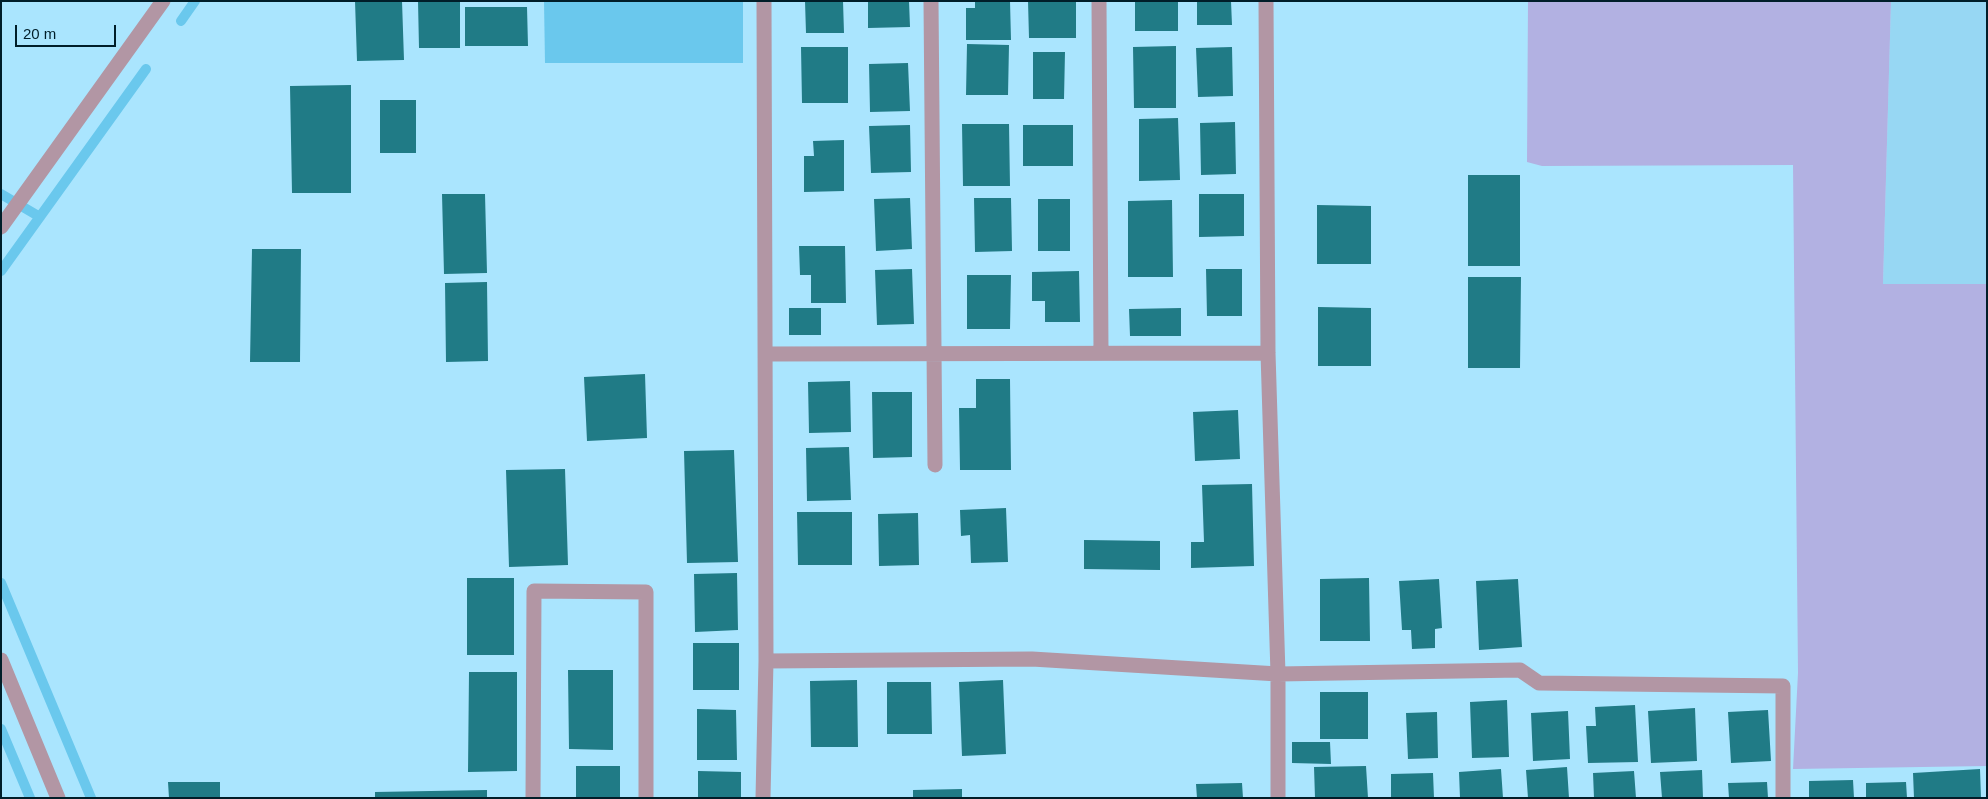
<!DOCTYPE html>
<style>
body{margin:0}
#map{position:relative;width:1988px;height:799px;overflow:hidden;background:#aae5fe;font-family:Helvetica,sans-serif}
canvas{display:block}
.frame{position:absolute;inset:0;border:2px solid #001e29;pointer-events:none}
.scale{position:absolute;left:15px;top:25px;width:101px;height:22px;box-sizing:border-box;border:2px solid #001e29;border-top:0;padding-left:6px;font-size:15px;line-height:18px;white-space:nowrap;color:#001e29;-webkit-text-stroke:4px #aae5fe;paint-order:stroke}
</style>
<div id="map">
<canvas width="1988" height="799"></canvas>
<div class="frame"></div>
<div class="scale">20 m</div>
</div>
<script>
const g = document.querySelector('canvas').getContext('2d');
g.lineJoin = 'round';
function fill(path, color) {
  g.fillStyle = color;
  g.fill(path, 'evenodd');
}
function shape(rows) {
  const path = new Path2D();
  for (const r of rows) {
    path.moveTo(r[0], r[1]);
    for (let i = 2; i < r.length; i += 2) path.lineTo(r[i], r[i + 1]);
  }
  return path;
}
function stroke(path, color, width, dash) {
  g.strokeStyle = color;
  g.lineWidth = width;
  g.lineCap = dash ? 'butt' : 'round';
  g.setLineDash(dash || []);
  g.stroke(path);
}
const built = shape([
 [1891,1,1987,1,1987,284,1883,284]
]);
const green = shape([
 [1528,1,1891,1,1883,284,1987,284,1987,766,1793,769,1798,673,1793,165,1542,166,1527,162]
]);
const water = shape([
 [544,1,743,1,743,63,545,63]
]);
const stream = shape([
 [181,21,195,1],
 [1,194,40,217],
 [1,271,146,69],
 [1,583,91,798],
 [1,729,30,798]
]);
const building = shape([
 [355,1,402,1,404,60,357,61],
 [418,1,460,1,460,48,419,48],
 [805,1,843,1,844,33,806,33],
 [868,1,909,1,910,27,868,28],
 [975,1,1010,1,1011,40,966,40,966,8,975,8],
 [1028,1,1076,1,1076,38,1029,38],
 [1135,1,1178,1,1178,31,1135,31],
 [1197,1,1231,1,1232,25,1197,25],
 [465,7,527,7,528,46,465,46],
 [967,44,1009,45,1008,95,966,95],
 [1176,46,1176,108,1134,108,1133,47],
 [801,47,848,47,848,103,802,103],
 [1232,47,1233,96,1198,97,1196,48],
 [1033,52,1065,52,1064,99,1033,99],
 [908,63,910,111,870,112,869,64],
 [351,85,351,193,292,193,290,86],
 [380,100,416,100,416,153,380,153],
 [1178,118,1180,180,1139,181,1139,119],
 [1235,122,1236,174,1201,175,1200,123],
 [962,124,1009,124,1010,186,963,186],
 [910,125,911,172,871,173,869,126],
 [1023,125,1073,125,1073,166,1023,166],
 [844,140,844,191,804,192,804,156,814,156,813,141],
 [1468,175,1520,175,1520,266,1468,266],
 [442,194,485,194,487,273,444,274],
 [1199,194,1244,194,1244,236,1199,237],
 [910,198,912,249,876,251,874,199],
 [974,198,1011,198,1012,251,975,252],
 [1038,199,1070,199,1070,251,1038,251],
 [1172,200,1173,277,1128,277,1128,201],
 [1317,205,1371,206,1371,264,1317,264],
 [799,246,845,246,846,303,811,303,811,275,800,275],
 [252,249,301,249,300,362,250,362],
 [912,269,914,324,877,325,875,270],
 [1206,269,1242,269,1242,316,1207,316],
 [1079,271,1080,322,1045,322,1045,301,1032,301,1032,272],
 [967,275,1011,275,1010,329,967,329],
 [1468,277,1521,277,1520,368,1468,368],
 [487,282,488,361,446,362,445,283],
 [1318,307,1371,308,1371,366,1318,366],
 [789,308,821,308,821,335,789,335],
 [1181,308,1181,336,1130,336,1129,309],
 [645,374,647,438,587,441,584,377],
 [976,379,1010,379,1011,470,960,470,959,408,976,408],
 [850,381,851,432,809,433,808,382],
 [872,392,912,392,912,457,873,458],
 [1238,410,1240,459,1195,461,1193,412],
 [849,447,851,500,807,501,806,448],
 [734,450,738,562,687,563,684,451],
 [565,469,568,565,509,567,506,470],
 [1252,484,1254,566,1191,568,1191,542,1204,542,1202,485],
 [1006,508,1008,562,971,563,970,535,961,536,960,510],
 [797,512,852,512,852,565,798,565],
 [918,513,919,565,879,566,878,514],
 [1084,540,1160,541,1160,570,1084,569],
 [737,573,738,630,695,632,694,574],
 [467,578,514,578,514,655,467,655],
 [1369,578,1370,641,1320,641,1320,579],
 [1439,579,1442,628,1435,629,1435,648,1412,649,1411,630,1402,630,1399,581],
 [1518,579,1522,647,1479,650,1476,581],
 [693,643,739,643,739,690,693,690],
 [568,670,613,670,613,750,569,749],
 [469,672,517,672,517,771,468,772],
 [857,680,858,747,811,747,810,681],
 [1003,680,1006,754,962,756,959,682],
 [887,682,931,682,932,734,887,734],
 [1320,692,1368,692,1368,739,1320,739],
 [1507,700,1509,757,1472,758,1470,702],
 [1635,705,1638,762,1588,763,1586,726,1596,726,1595,707],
 [1695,708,1697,761,1651,763,1648,711],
 [697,709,736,710,737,760,697,760],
 [1768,710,1771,761,1731,763,1728,712],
 [1568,711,1570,759,1533,761,1531,713],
 [1437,712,1438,758,1408,759,1406,713],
 [1292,742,1330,742,1331,764,1292,763],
 [576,766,620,766,620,798,576,798],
 [1366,766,1368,798,1315,798,1314,767],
 [1567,767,1569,798,1528,798,1526,770],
 [1501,769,1503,798,1460,798,1459,772],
 [1980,769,1981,798,1914,798,1913,773],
 [1702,770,1703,798,1662,798,1660,772],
 [698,771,741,772,741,798,698,798],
 [1634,771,1636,798,1594,798,1593,773],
 [1433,773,1434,798,1391,798,1391,774],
 [1853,780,1854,798,1809,798,1809,781],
 [168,782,220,782,220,798,169,798],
 [1767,782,1768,798,1729,798,1728,783],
 [1906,782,1907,798,1866,798,1866,783],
 [1242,783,1243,798,1197,798,1196,784],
 [962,789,962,798,913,798,913,790],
 [487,790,487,798,375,798,375,792]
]);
const minor = shape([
 [931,1,935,465],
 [1099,1,1101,353],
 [1266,1,1268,353,1278,674,1278,798],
 [1,227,163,1],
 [766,354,1268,353],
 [1,660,58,798],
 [766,661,1032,659,1278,674,1520,670,1539,683,1783,686,1783,798],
 [533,798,534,591,646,592,646,798],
 [763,798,766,661,764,1]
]);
fill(built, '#97d7f3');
fill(green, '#b2b1e2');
fill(water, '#6ac8ed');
stroke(stream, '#6ac8ed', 10);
fill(building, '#207b86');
stroke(minor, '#b296a4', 15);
</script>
